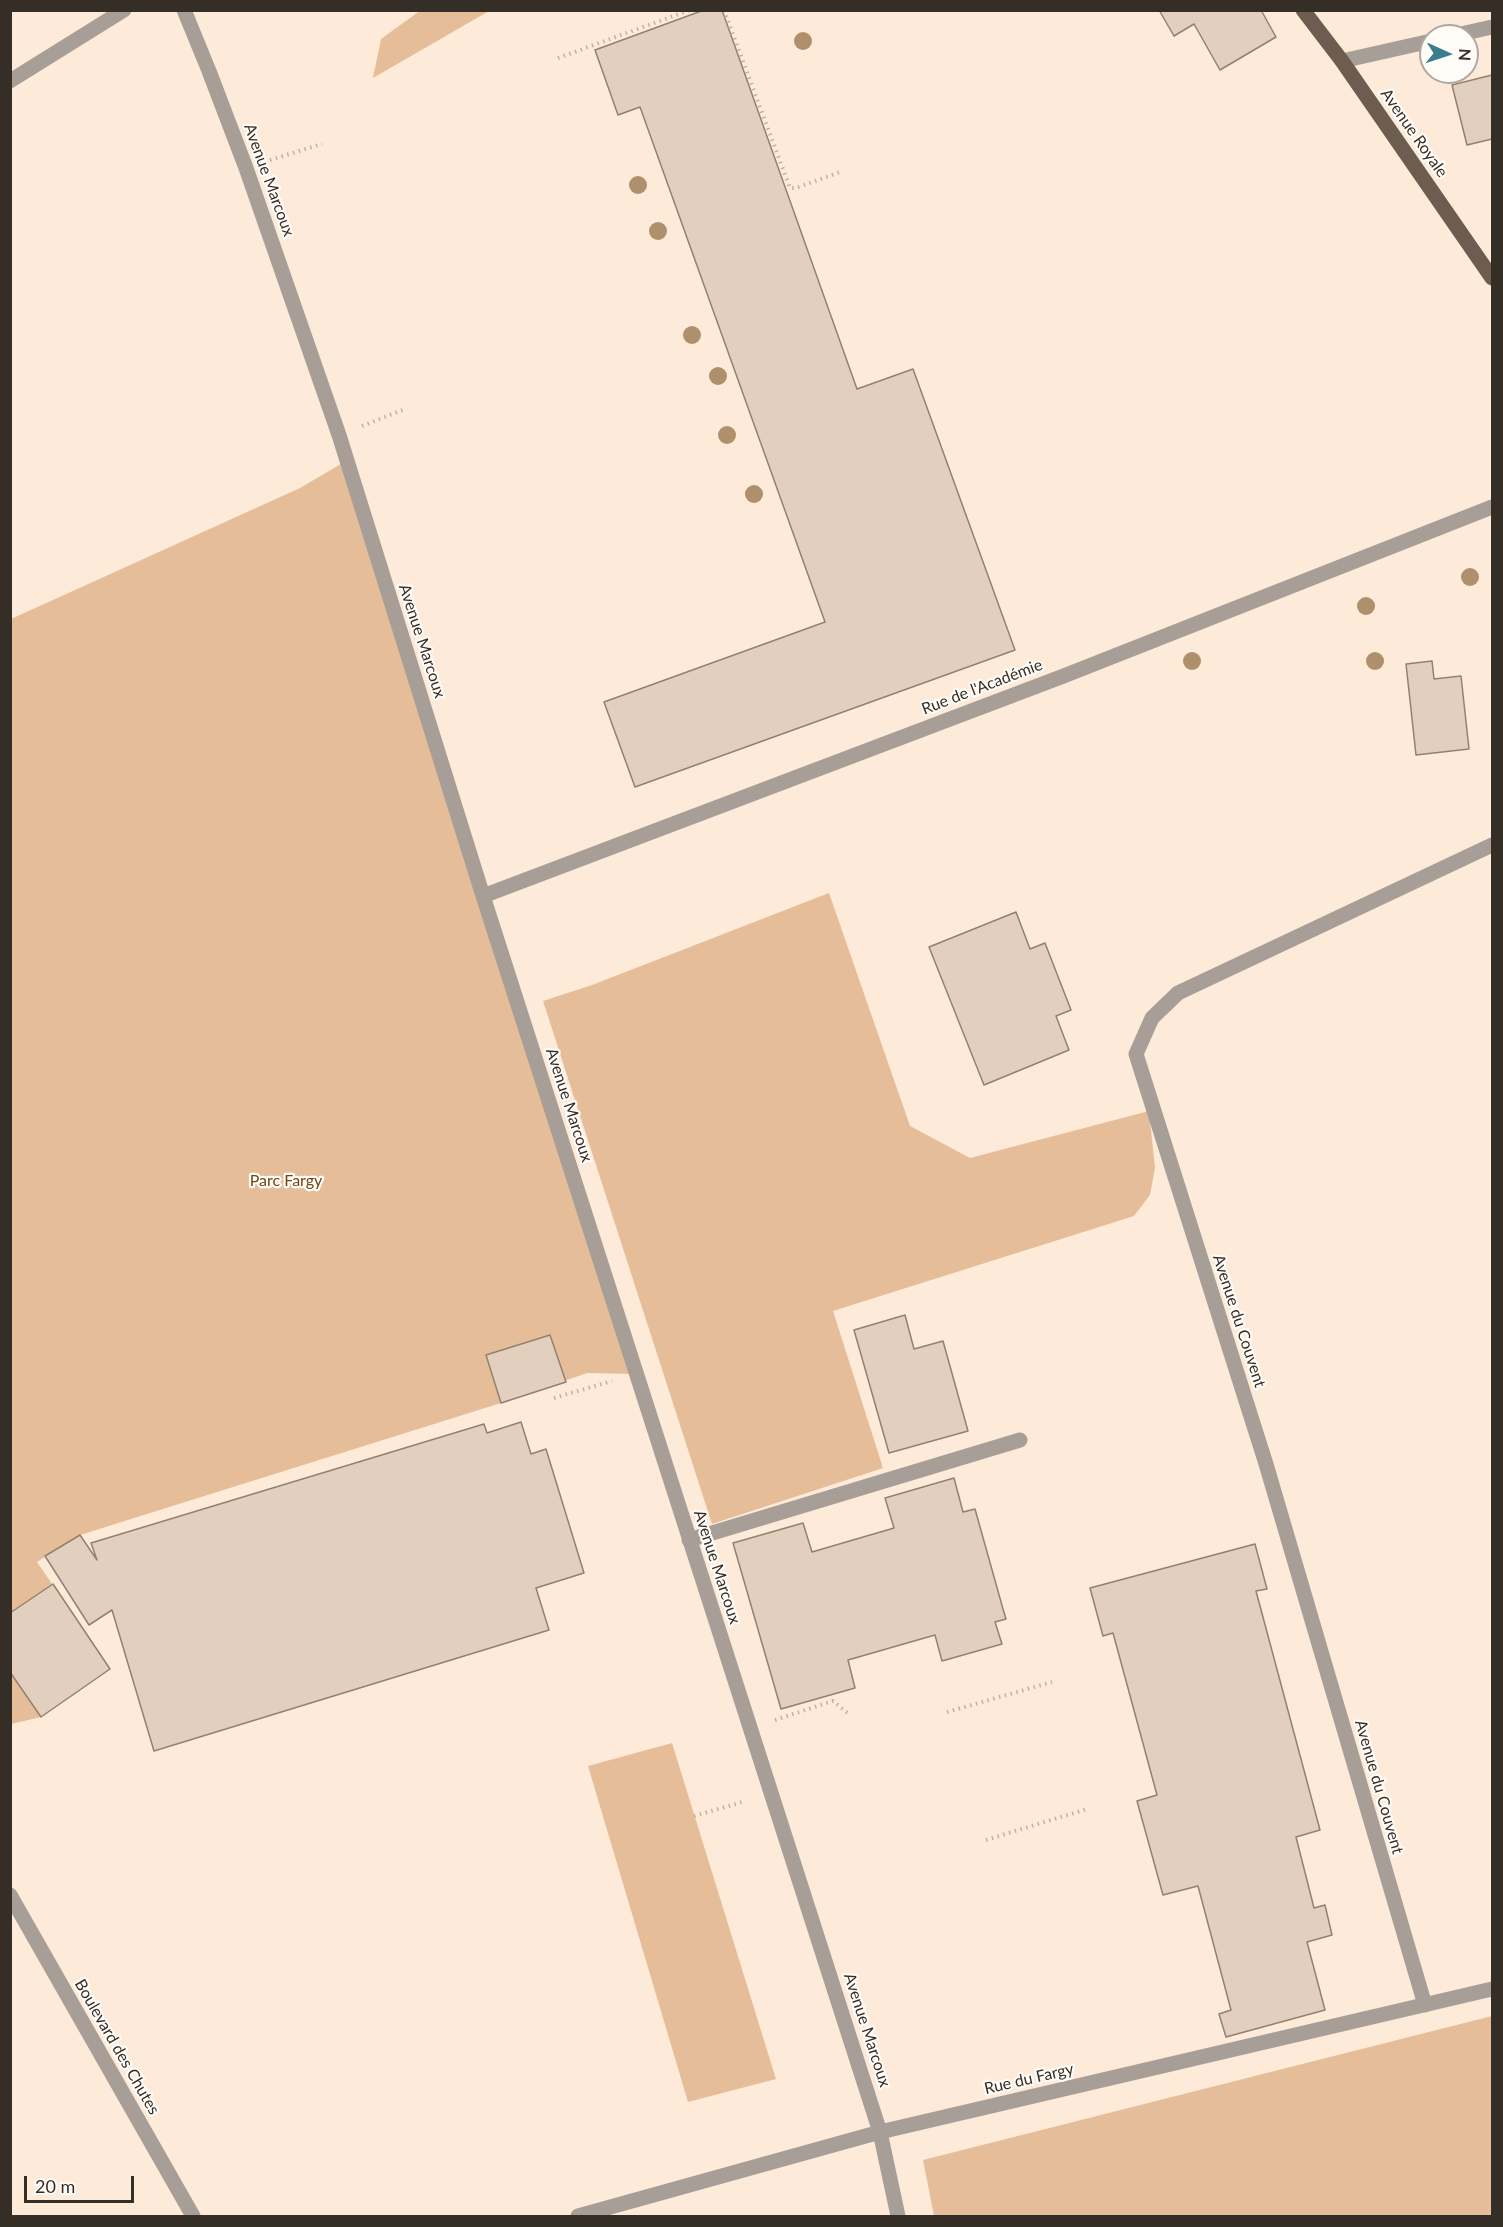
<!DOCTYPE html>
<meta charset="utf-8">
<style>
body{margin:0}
#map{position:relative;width:1503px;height:2227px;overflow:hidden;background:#feead8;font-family:Lato,sans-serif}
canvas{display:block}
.frame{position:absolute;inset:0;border:12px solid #352e27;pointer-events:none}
.north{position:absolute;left:1419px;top:24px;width:60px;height:60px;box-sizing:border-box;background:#fffbf7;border:2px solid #aea9a4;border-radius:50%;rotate:93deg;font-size:16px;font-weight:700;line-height:24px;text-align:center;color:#352e27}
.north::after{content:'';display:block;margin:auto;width:21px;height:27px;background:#3a7e8d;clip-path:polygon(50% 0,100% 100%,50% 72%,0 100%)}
.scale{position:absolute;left:24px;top:2176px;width:110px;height:27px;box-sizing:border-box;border:3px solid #352e27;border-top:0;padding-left:8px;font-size:18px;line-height:21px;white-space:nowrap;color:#352e27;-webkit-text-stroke:4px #fffbf7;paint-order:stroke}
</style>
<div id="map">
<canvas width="1503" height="2227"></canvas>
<div class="frame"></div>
<div class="north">N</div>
<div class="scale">20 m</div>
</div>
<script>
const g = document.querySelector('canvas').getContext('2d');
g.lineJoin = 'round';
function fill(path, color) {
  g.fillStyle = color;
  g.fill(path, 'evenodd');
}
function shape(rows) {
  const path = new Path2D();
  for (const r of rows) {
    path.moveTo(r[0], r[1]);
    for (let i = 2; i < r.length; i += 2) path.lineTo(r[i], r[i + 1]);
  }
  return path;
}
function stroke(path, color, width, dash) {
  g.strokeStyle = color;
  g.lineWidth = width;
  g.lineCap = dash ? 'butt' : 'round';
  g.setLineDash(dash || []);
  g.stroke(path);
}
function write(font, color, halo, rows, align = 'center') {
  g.font = font + ' Lato,sans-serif';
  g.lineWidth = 4.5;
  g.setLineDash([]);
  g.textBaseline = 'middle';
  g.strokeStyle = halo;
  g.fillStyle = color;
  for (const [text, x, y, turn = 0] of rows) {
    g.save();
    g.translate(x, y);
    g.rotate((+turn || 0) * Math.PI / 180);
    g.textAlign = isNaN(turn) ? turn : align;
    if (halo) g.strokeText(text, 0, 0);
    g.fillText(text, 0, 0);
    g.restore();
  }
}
const green = shape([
 [421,10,489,11,373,78,381,39],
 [346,461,636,1374,587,1373,501,1403,80,1535,37,1562,110,1669,41,1717,11,1724,11,619,300,488],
 [829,893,910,1126,970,1158,1149,1111,1155,1168,1150,1195,1134,1216,833,1311,883,1468,712,1524,543,1001,592,985],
 [672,1743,776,2079,688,2102,588,1766],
 [1492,2016,1492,2216,934,2216,923,2160]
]);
const building = shape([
 [704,10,722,10,857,389,913,369,1015,650,635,787,604,702,825,622,640,107,618,115,595,50,704,10],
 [1159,10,1261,10,1276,37,1220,70,1194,24,1174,36,1159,10],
 [1492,75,1492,139,1467,145,1452,85,1492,75],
 [1432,661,1434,679,1461,676,1469,749,1416,755,1406,664,1432,661],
 [1016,912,1030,949,1045,943,1071,1010,1056,1016,1069,1050,984,1085,929,947,1016,912],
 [905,1315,914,1349,943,1341,968,1431,889,1453,854,1330,905,1315],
 [550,1335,566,1382,501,1403,486,1355,550,1335],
 [521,1422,531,1454,546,1449,584,1573,536,1588,549,1630,154,1751,112,1610,89,1625,45,1556,80,1535,97,1560,91,1543,484,1424,487,1433,521,1422],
 [954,1478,963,1512,975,1509,1003,1609,1006,1619,995,1622,1002,1644,942,1661,935,1635,848,1660,855,1688,781,1709,733,1543,803,1523,812,1552,894,1528,885,1498,954,1478],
 [1255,1544,1267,1589,1256,1591,1320,1830,1296,1837,1314,1908,1325,1905,1332,1935,1307,1942,1325,2010,1226,2037,1219,2014,1231,2010,1198,1886,1163,1895,1137,1801,1157,1795,1113,1633,1103,1636,1090,1588,1255,1544],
 [53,1584,110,1669,41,1717,10,1672,10,1613,53,1584]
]);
const path = shape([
 [724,10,790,188,796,188,843,171],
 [558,58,690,10],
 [270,160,322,144],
 [362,426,405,409],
 [554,1398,612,1381],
 [947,1712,1052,1682],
 [775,1720,833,1701,850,1715],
 [694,1816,746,1801],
 [986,1840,1087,1809]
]);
const minor = shape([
 [184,10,209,71,246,168,339,435,483,896,880,2132,898,2216],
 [1452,36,1492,27],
 [1342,61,1431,41],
 [10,81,124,10],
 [483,896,1061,677,1492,507],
 [689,1540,1020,1440],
 [10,1895,193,2216],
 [1425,2005,1266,1464,1136,1054,1152,1018,1178,993,1492,845],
 [578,2216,880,2132,1492,1989]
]);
const major = shape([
 [1303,10,1342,61,1492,278]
]);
const trees = [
 [803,41],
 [638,185],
 [658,231],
 [692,335],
 [718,376],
 [727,435],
 [754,494],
 [1470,577],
 [1366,606],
 [1192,661],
 [1375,661]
];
const streetNames = [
 ["Avenue Royale",1414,133,55],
 ["Avenue Marcoux",269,180,70],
 ["Avenue Marcoux",422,641,72],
 ["Rue de l'Académie",982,687,-21],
 ["Avenue Marcoux",569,1105,72],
 ["Avenue du Couvent",1239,1321,72],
 ["Avenue Marcoux",717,1567,72],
 ["Avenue du Couvent",1379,1787,74],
 ["Avenue Marcoux",867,2030,72],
 ["Boulevard des Chutes",117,2047,60],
 ["Rue du Fargy",1029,2079,-13]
];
const parkNames = [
 ["Parc Fargy",286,1181]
];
fill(green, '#e5be99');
fill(building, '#e2cfbd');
stroke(building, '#938170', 1.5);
stroke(path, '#c1b1a3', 4, [1.5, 4.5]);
stroke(minor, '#a79f97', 15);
stroke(major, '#6c5d50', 15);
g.fillStyle = '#af906d';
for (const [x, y] of trees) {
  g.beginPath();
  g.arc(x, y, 9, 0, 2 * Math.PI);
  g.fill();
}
write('16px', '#352e27', '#fffbf7', streetNames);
write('16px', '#6f4616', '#fffbf7', parkNames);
</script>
